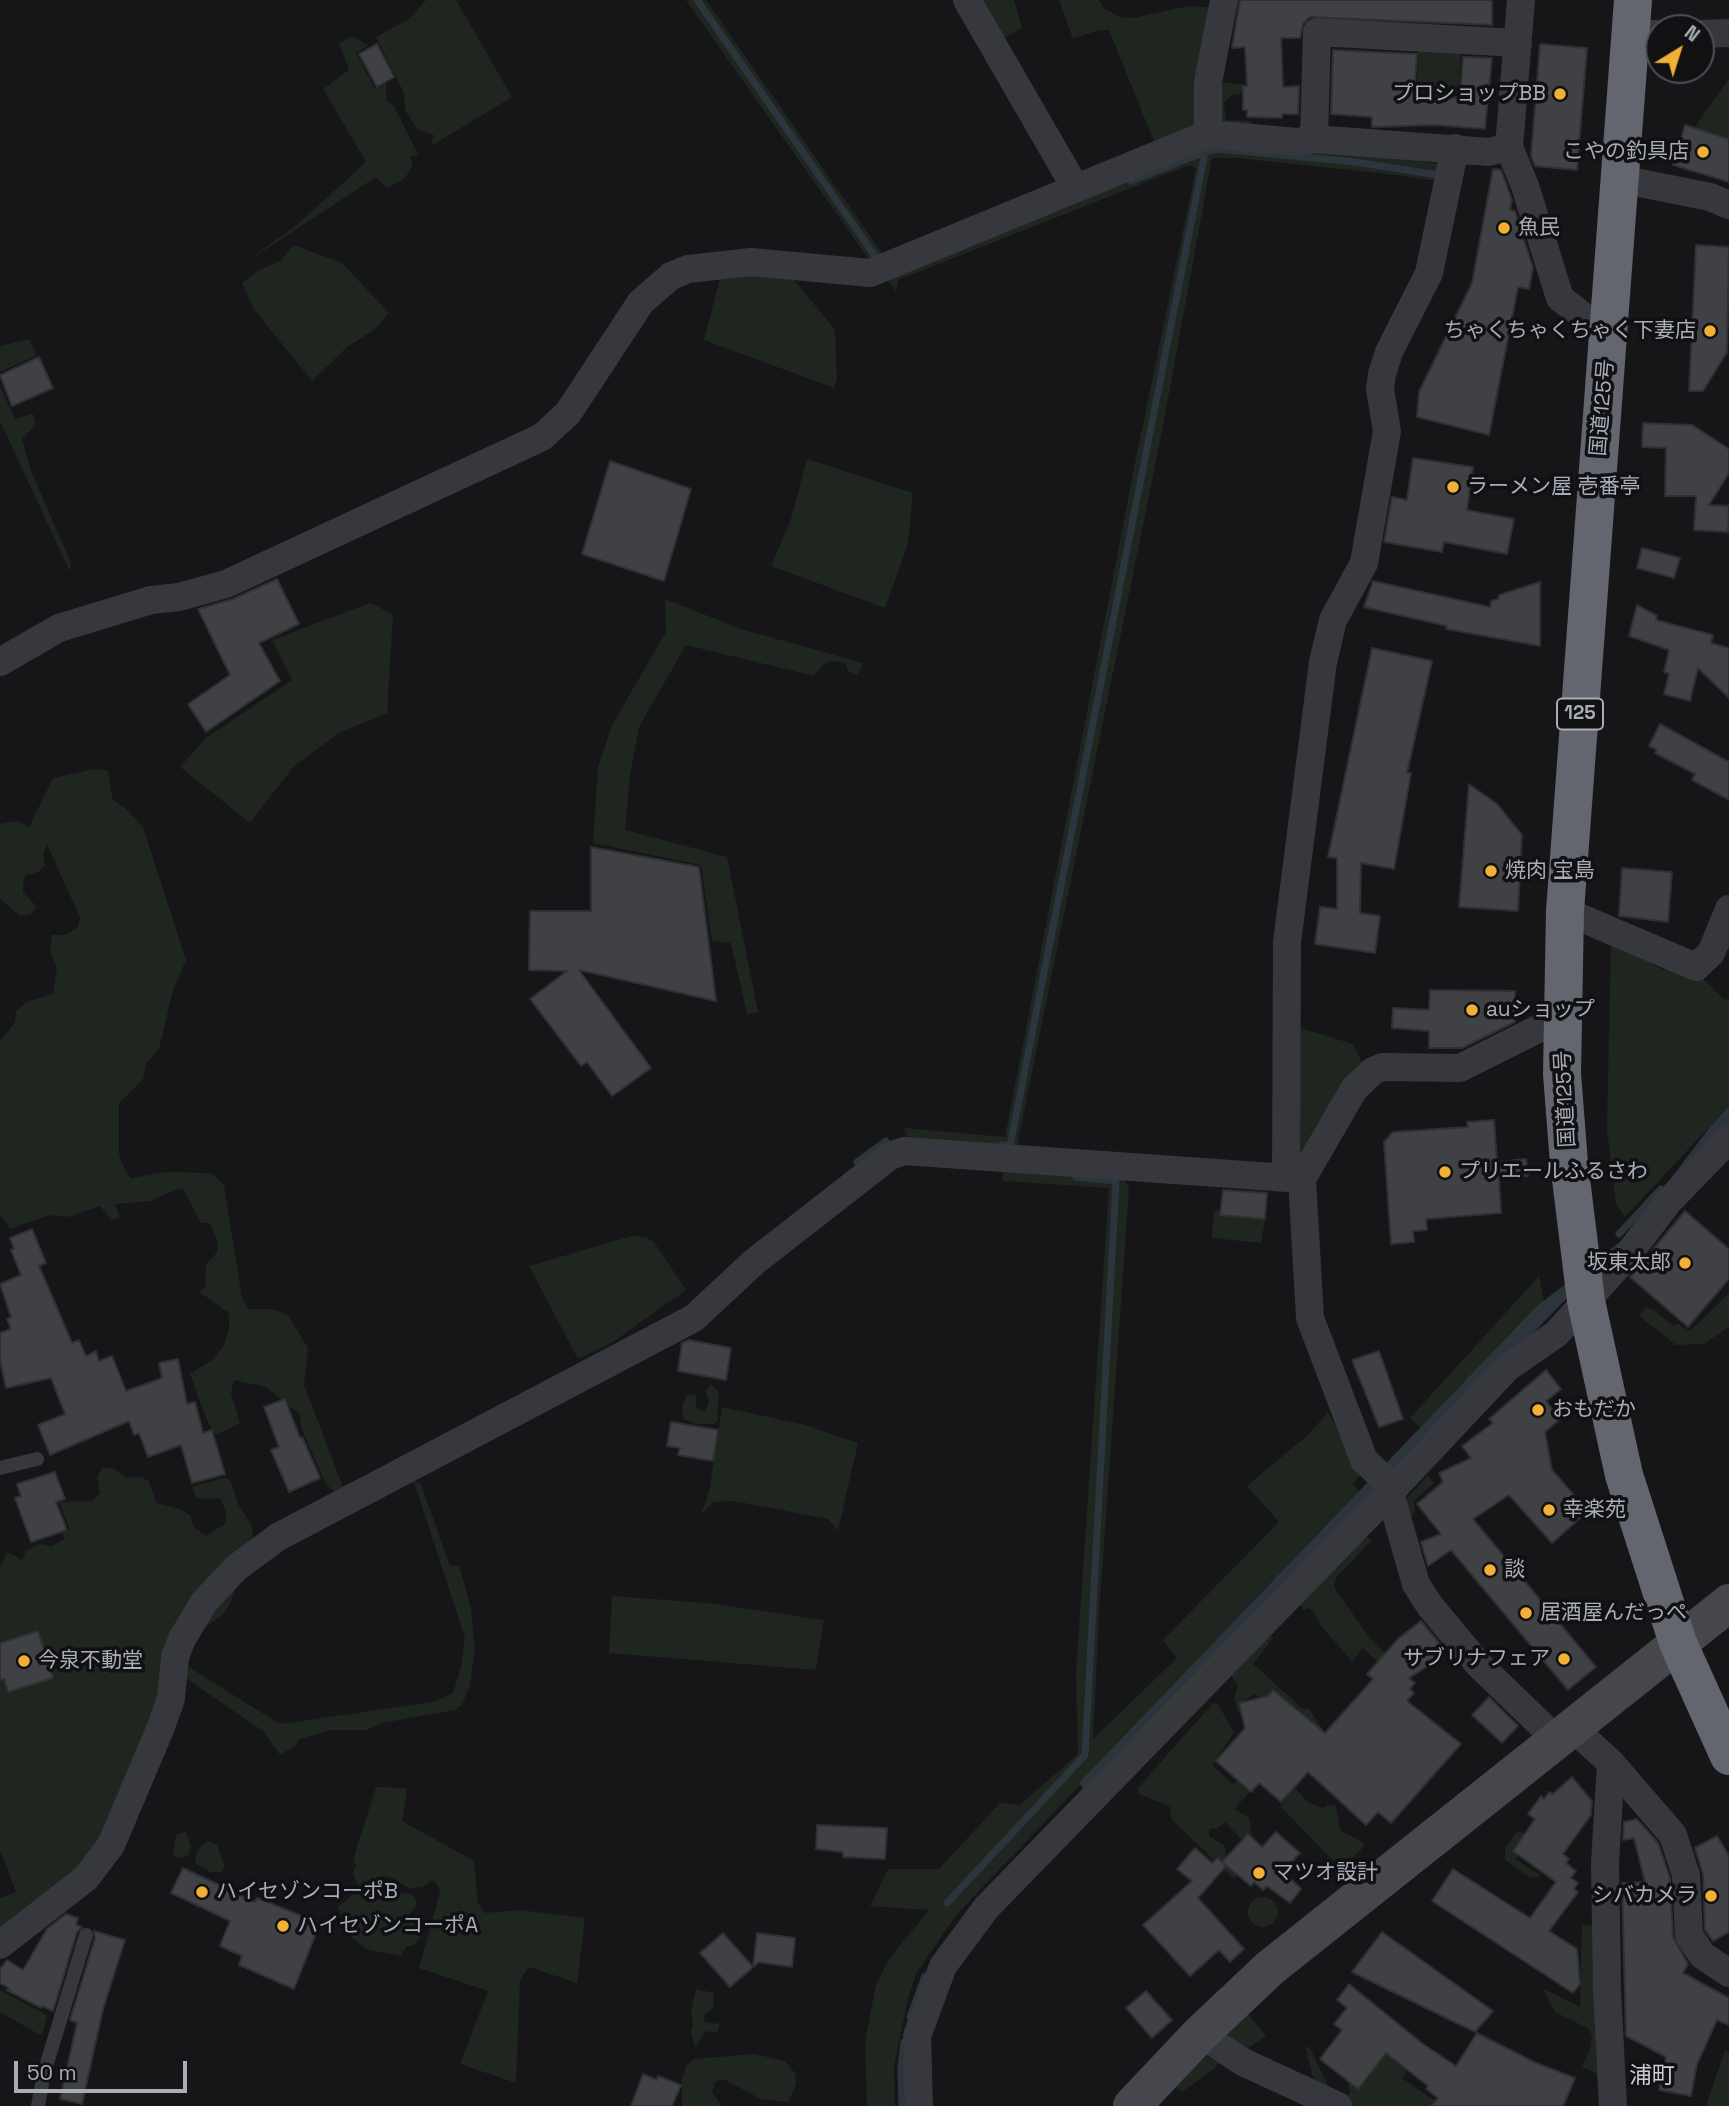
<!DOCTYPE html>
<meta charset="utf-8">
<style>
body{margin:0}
#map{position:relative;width:1729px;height:2106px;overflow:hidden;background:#161618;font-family:"Space Grotesk",sans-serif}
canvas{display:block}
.north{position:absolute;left:1645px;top:14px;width:70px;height:70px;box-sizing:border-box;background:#111113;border:2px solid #4d4f55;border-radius:50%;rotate:38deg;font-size:19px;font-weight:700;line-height:28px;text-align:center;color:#a8adb8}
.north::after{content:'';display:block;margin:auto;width:24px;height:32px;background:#f2b134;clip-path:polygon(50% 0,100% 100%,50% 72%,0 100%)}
.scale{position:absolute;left:14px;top:2061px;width:173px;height:32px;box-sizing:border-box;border:4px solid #a8adb8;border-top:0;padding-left:9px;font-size:21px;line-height:24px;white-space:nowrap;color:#a8adb8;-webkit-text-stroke:5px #111113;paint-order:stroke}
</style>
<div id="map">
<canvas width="1729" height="2106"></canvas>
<div class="north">N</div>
<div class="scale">50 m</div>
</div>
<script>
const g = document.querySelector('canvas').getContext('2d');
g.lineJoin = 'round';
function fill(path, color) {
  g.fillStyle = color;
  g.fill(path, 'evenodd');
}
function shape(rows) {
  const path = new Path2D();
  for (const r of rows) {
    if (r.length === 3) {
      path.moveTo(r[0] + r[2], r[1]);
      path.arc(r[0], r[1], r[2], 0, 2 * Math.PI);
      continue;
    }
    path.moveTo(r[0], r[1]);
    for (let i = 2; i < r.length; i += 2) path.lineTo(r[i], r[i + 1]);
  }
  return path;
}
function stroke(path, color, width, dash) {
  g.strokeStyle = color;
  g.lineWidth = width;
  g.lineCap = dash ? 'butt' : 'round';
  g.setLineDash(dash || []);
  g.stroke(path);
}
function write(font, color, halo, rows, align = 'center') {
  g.font = font + ' "Space Grotesk","Noto Sans JP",sans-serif';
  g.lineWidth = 7;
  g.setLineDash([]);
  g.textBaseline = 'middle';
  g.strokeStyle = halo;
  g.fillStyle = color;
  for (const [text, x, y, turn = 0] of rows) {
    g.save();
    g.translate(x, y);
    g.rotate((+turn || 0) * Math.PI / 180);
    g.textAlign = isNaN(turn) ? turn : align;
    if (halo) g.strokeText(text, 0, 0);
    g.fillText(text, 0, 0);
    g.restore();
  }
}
const green = shape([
 [426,0,456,0,512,97,431,146,434,135,417,129,405,110,404,93,376,37,409,19],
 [686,0,706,0,886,259,872,264],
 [976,0,1014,0,1022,28,999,41],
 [1059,0,1099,0,1104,8,1119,17,1133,18,1188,6,1206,7,1210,10,1202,121,1157,149,1109,30,1096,31,1073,39],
 [352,36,368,45,356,53,375,89,386,84,386,100,394,106,418,154,410,157,413,166,404,179,387,188,376,177,245,263,299,223,366,162,323,89,349,70,339,43],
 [1419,43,1461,45,1459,94,1416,91],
 [1729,79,1729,139,1694,128,1726,83],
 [1215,82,1243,84,1243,93,1232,95,1224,103,1226,120,1249,121,1263,129,1218,129],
 [1199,144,1325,149,1441,164,1436,181,1388,174,1237,158,1212,158,1163,426,1016,1151,910,1143,904,1128,1005,1137,1136,458,1196,168,1189,165,898,280,896,291,883,275],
 [294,245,342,263,389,313,375,329,346,348,312,381,253,308,242,283,259,270,280,261],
 [723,267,787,271,835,330,837,379,834,388,704,340],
 [29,339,37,355,0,372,0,346],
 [0,386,15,419,33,414,36,424,22,439,31,471,71,563,70,572,0,421],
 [807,459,913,493,908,544,885,608,771,566,791,519],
 [665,599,741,629,863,663,858,675,848,671,846,663,831,661,823,665,814,676,686,645,639,727,630,776,625,830,727,857,758,1012,747,1014,731,943,712,941,701,865,593,843,598,767,612,725,666,632],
 [370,603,393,614,387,713,339,733,294,766,250,823,180,767,206,738,292,680,272,640],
 [94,769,108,771,113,800,125,808,143,827,186,960,173,990,159,1049,146,1064,143,1079,119,1103,119,1154,125,1170,131,1178,166,1172,211,1173,224,1185,242,1298,249,1309,272,1309,288,1315,308,1348,304,1385,346,1495,339,1496,326,1484,302,1430,300,1415,266,1387,234,1380,231,1394,240,1423,216,1435,206,1418,190,1374,212,1360,223,1347,229,1329,229,1313,198,1291,205,1288,206,1265,217,1252,218,1242,210,1223,201,1223,184,1190,177,1189,151,1201,115,1204,120,1217,111,1220,100,1206,67,1217,49,1215,10,1229,0,1215,0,1042,15,1022,16,1011,27,1002,53,994,57,968,50,951,52,935,66,935,78,927,80,918,47,844,43,853,45,866,38,872,26,875,23,882,23,892,37,907,31,914,20,916,0,899,0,824,17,821,29,827,53,778],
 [1611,937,1641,949,1650,963,1664,970,1681,967,1698,974,1725,1000,1729,998,1729,1106,1625,1217,1616,1204,1607,1129],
 [1297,1027,1353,1044,1364,1067,1297,1165],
 [1003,1166,1122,1174,1129,1189,1099,1614,1093,1739,1177,1658,1163,1640,1279,1522,1247,1486,1310,1433,1328,1412,1361,1475,1353,1484,1360,1492,956,1915,916,1974,909,1995,894,2066,895,2106,867,2106,865,2041,876,1985,889,1959,929,1910,870,1906,888,1869,939,1869,1000,1803,1020,1805,1078,1754,1076,1673,1109,1188,1003,1181],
 [1214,1210,1265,1219,1261,1243,1212,1238],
 [632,1236,646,1237,654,1242,686,1290,613,1342,578,1359,529,1266],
 [1539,1276,1544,1301,1420,1428,1410,1418],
 [1729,1293,1729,1327,1704,1344,1676,1345,1639,1316,1645,1308,1652,1309,1674,1326,1678,1324,1690,1331],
 [711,1384,719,1392,717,1421,714,1424,697,1424,684,1419,682,1408,686,1396,696,1394,696,1407,704,1412,709,1403,706,1391],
 [722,1407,805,1425,858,1443,838,1531,828,1519,734,1501,713,1502,701,1515,709,1492],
 [102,1468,113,1468,126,1478,140,1477,149,1481,156,1503,180,1509,190,1515,194,1527,206,1536,226,1523,226,1511,220,1498,197,1499,192,1487,224,1478,230,1480,238,1504,251,1524,254,1541,229,1606,221,1616,199,1632,191,1644,192,1652,187,1666,280,1724,433,1702,453,1693,461,1667,465,1637,413,1480,421,1484,450,1566,459,1565,471,1609,475,1647,470,1685,462,1705,455,1710,382,1723,367,1730,332,1730,299,1739,296,1745,280,1755,263,1731,184,1677,179,1691,183,1710,98,1856,0,1941,0,1898,16,1892,0,1850,0,1566,8,1552,22,1560,26,1551,40,1544,52,1546,64,1539,63,1533,70,1530,59,1502,92,1501,100,1493,97,1477],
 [1428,1475,1434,1483,1414,1501,1415,1510,1408,1524,1397,1509],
 [1363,1533,1371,1541,1336,1578,1334,1587,1368,1636,1389,1657,1384,1663,1375,1660,1363,1648,1352,1661,1321,1626,1315,1614,1309,1608,1304,1610,1298,1603],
 [612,1596,707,1603,824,1620,816,1670,609,1653],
 [1267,1633,1273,1638,1253,1664,1303,1709,1309,1709,1328,1737,1296,1707,1265,1700,1255,1694,1240,1703,1241,1711,1251,1700,1261,1704,1243,1720,1238,1711,1234,1698,1238,1686,1231,1675,1237,1671,1234,1667],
 [1213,1703,1218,1704,1234,1733,1212,1765,1233,1784,1237,1781,1249,1792,1235,1809,1249,1818,1252,1835,1241,1839,1225,1822,1218,1828,1209,1829,1209,1836,1225,1846,1226,1856,1241,1870,1234,1879,1172,1820,1170,1807,1139,1794,1138,1788],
 [376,1787,405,1788,407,1791,402,1821,474,1861,478,1903,485,1913,519,1910,585,1918,577,1983,529,1967,520,1980,516,2083,460,2064,488,1991,419,1968,440,1892,438,1885,433,1880,422,1887,409,1888,392,1878,383,1876,378,1880,379,1887,385,1891,395,1882,401,1893,411,1894,416,1900,417,1906,410,1913,420,1930,420,1938,413,1946,407,1946,400,1956,366,1949,350,1936,344,1925,338,1907,359,1889,353,1873,356,1865,353,1860],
 [1294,1787,1309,1803,1323,1808,1330,1804,1336,1806,1340,1830,1364,1843,1361,1850,1341,1869,1280,1806],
 [1518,1831,1525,1834,1513,1852,1518,1855,1516,1859,1541,1876,1538,1878,1529,1877,1505,1860,1505,1847],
 [186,1832,191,1846,188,1856,176,1858,173,1853,176,1834],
 [208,1841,217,1845,225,1867,221,1872,210,1872,195,1863,197,1850],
 [1263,1912,15],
 [1582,1925,1592,1926,1600,2075,1582,2067,1590,2049,1592,2037,1589,2029,1555,2012,1542,1988,1580,2007],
 [696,1989,714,1993,713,2008,703,2016,705,2022,720,2024,717,2033,705,2031,695,2048,691,2032,693,2024,691,2012],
 [0,1990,47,2015,43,2033,40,2035,0,2012],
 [1246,2012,1266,2036,1242,2052,1227,2039,1228,2033],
 [1305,2045,1311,2050,1328,2086,1347,2096,1350,2093,1348,2081,1359,2089,1379,2062,1357,2045,1420,2052,1402,2078,1435,2101,1431,2106,1354,2106,1315,2085],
 [1725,2050,1729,2052,1729,2106,1706,2106],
 [754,2054,785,2061,795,2073,796,2083,789,2102,761,2099,723,2079,715,2082,712,2092,722,2106,682,2106,682,2079,687,2065,694,2059],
 [1206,2056,1218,2063,1216,2067,1182,2092,1174,2085,1202,2057]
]);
const water = shape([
 [1729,1106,1729,1128,1625,1238,1087,1795,1079,1783,1537,1306,1625,1238,1710,1127]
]);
const stream = shape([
 [697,0,875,256],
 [1205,152,1218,149,1355,162,1438,175],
 [1002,1145,1010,1146,1205,152,1131,181],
 [857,1162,886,1141],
 [1619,1234,1661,1189],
 [947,1903,1085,1755,1116,1181,1076,1177],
 [910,2017,925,1976],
 [902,2106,901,2068,904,2042]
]);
const building = shape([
 [1240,0,1492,0,1492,25,1310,17,1303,24,1300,38,1281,38,1283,87,1299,86,1298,114,1282,114,1282,118,1247,117,1247,110,1243,110,1243,86,1247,86,1245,47,1232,48,1240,0],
 [377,44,394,77,377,87,359,54,377,44],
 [1540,44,1587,48,1577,170,1535,166,1531,156,1540,44],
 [1333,50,1417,54,1414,94,1451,98,1460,97,1463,57,1492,58,1485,129,1436,125,1372,127,1372,117,1331,114,1333,50],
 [1685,125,1729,139,1729,182,1673,165,1685,125],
 [1493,169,1501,170,1512,200,1510,210,1515,211,1533,268,1529,289,1518,287,1489,435,1417,417,1419,392,1472,283,1493,169],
 [1696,245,1729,247,1727,352,1703,391,1689,391,1696,245],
 [39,357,53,388,12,406,0,375,39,357],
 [1643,423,1692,425,1729,449,1729,473,1709,505,1729,506,1728,532,1694,530,1696,496,1665,496,1666,448,1642,447,1643,423],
 [1413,458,1473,467,1467,510,1514,519,1507,554,1444,542,1442,552,1384,542,1392,497,1407,500,1413,458],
 [610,461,691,489,664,581,582,554,610,461],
 [1642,548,1680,558,1674,578,1637,568,1642,548],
 [277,579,299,624,259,643,280,681,206,732,188,704,230,675,198,609,233,599,277,579],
 [1373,581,1490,607,1491,601,1498,599,1499,595,1540,582,1540,646,1446,629,1447,626,1364,607,1373,581],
 [1637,605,1657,616,1656,620,1713,635,1711,643,1729,648,1729,698,1698,668,1690,701,1664,694,1669,674,1664,672,1669,650,1629,636,1637,605],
 [1372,648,1432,661,1407,773,1411,773,1394,869,1361,863,1360,913,1380,916,1375,953,1315,944,1320,907,1337,909,1337,858,1328,857,1372,648],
 [1660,724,1729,762,1729,800,1692,780,1695,774,1655,753,1657,750,1649,746,1660,724],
 [1469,784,1497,804,1522,835,1518,911,1459,907,1469,784],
 [591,847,699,867,716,1001,579,970,651,1068,612,1096,587,1062,581,1066,530,999,567,971,529,970,530,911,591,911,591,847],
 [1622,868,1672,872,1668,922,1619,916,1622,868],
 [1430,990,1515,991,1515,1022,1462,1048,1429,1048,1429,1031,1392,1028,1393,1008,1429,1010,1430,990],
 [1494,1120,1497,1162,1526,1159,1528,1176,1499,1179,1501,1213,1426,1219,1427,1230,1413,1231,1414,1242,1391,1244,1384,1142,1393,1132,1468,1127,1467,1122,1494,1120],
 [1223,1190,1267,1193,1265,1219,1220,1215,1223,1190],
 [1685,1211,1729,1249,1729,1279,1688,1327,1630,1277,1685,1211],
 [32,1229,46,1263,39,1266,72,1343,79,1340,86,1356,96,1351,99,1361,112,1356,126,1391,162,1378,159,1363,178,1359,187,1404,195,1402,203,1433,212,1430,225,1474,192,1483,181,1445,148,1457,139,1433,134,1435,129,1421,50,1455,38,1425,65,1414,51,1378,6,1388,0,1360,0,1333,11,1329,7,1319,11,1317,0,1284,21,1275,11,1250,14,1249,10,1238,32,1229],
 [689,1340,731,1348,726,1380,678,1371,682,1343,689,1340],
 [1379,1351,1403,1419,1379,1427,1352,1360,1379,1351],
 [1546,1370,1561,1389,1546,1401,1560,1419,1545,1432,1552,1470,1588,1511,1552,1543,1509,1495,1473,1519,1596,1667,1568,1690,1451,1550,1428,1566,1421,1542,1441,1534,1417,1504,1443,1482,1439,1473,1471,1458,1462,1446,1493,1423,1489,1419,1546,1370],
 [285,1399,300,1438,302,1437,320,1478,289,1492,271,1450,279,1447,264,1407,285,1399],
 [671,1422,718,1430,713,1461,678,1455,680,1448,667,1446,671,1422],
 [55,1472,65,1499,56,1502,67,1530,31,1542,15,1498,21,1496,17,1484,55,1472],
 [1421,1621,1444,1649,1434,1656,1437,1660,1409,1678,1415,1683,1410,1689,1414,1693,1407,1701,1461,1744,1391,1823,1378,1812,1366,1825,1308,1772,1281,1802,1259,1783,1251,1792,1216,1761,1245,1728,1239,1703,1268,1696,1273,1690,1325,1733,1373,1679,1367,1674,1399,1638,1421,1621],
 [38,1631,53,1678,8,1692,4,1679,0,1680,0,1643,38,1631],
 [1489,1697,1518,1726,1502,1743,1472,1715,1489,1697],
 [1572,1777,1592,1801,1591,1815,1563,1854,1569,1859,1566,1863,1576,1871,1571,1878,1578,1883,1574,1889,1578,1892,1549,1931,1577,1949,1580,1984,1573,1993,1432,1901,1453,1869,1530,1918,1556,1882,1513,1851,1535,1819,1528,1814,1541,1796,1544,1799,1549,1792,1553,1794,1572,1777],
 [1637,1819,1658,1843,1670,1878,1673,1937,1688,1964,1683,1973,1729,1998,1729,2025,1717,2020,1697,2064,1691,2096,1659,2090,1666,2057,1626,2036,1622,1883,1645,1882,1634,1838,1623,1840,1624,1822,1637,1819],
 [817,1825,887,1828,885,1859,843,1857,843,1852,816,1849,817,1825],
 [1276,1832,1300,1853,1283,1871,1301,1889,1290,1903,1267,1886,1263,1890,1254,1882,1251,1886,1222,1862,1226,1866,1198,1898,1244,1949,1230,1962,1219,1950,1190,1976,1143,1925,1192,1881,1177,1869,1195,1848,1212,1863,1218,1858,1222,1862,1248,1834,1262,1847,1276,1832],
 [1717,1836,1729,1856,1729,1932,1713,1941,1705,1930,1703,1874,1695,1848,1717,1836],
 [183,1868,255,1902,257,1898,320,1923,294,1989,239,1965,242,1956,220,1946,230,1921,171,1893,183,1868],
 [66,1914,78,1918,76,1925,82,1927,77,1932,53,2011,42,2006,41,2008,7,1990,9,1988,0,1983,0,1969,7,1960,23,1970,47,1929,66,1914],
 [94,1931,125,1940,103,2009,82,2104,60,2099,77,2023,70,2020,95,1938,94,1931],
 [1382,1932,1493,2011,1475,2032,1352,1972,1382,1932],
 [723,1933,753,1967,757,1933,795,1938,792,1967,759,1962,730,1987,700,1953,723,1933],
 [1349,1984,1423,2044,1456,2066,1477,2033,1534,2062,1575,2078,1563,2106,1431,2106,1438,2098,1426,2089,1428,2086,1386,2053,1358,2089,1320,2059,1342,2030,1334,2024,1347,2008,1337,2000,1349,1984],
 [1146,1991,1172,2020,1152,2038,1126,2008,1146,1991],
 [643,2074,657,2080,658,2076,681,2085,672,2106,631,2106,643,2074]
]);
const lane = shape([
 [0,1468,37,1459],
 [38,2106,44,2073,86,1935]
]);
const street = shape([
 [967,0,1075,187],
 [1521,0,1509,147,1525,186,1560,298,1609,336],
 [1631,33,1659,34],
 [1701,34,1729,33],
 [1208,134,1208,82,1224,0],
 [1314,139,1317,32,1518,43],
 [1620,179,1710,197,1729,205],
 [0,662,59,628,151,600,179,597,226,584,542,437,568,413,641,302,671,276,688,269,751,262,870,273,1208,134,1297,142,1314,139,1489,152,1509,147],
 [1565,911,1696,967,1711,953,1729,909],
 [1286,1177,1287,942,1323,662,1333,620,1364,563,1387,431,1380,389,1382,374,1389,352,1429,273,1455,148],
 [1394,1488,1364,1460,1310,1318,1302,1179,1354,1089,1373,1071,1382,1067,1460,1068,1564,1016],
 [1390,1493,1416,1584,1430,1606,1479,1665,1556,1739],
 [1572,1727,1611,1763,1605,1863,1607,1990,1613,2106],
 [1611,1763,1673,1835,1686,1875,1689,1935,1702,1955,1729,1973],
 [0,1945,86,1878,111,1845,161,1727,171,1698,175,1657,182,1639,204,1602,236,1568,278,1537,694,1318,754,1262,890,1156,904,1151,1302,1179],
 [1200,2034,1243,2062,1338,2106],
 [919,2106,917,2036,943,1966,987,1907,1381,1502,1507,1368,1556,1334,1627,1256,1668,1202,1729,1139]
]);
const secondary = shape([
 [1132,2106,1200,2034,1270,1968,1729,1603]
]);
const highway = shape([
 [1633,0,1565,911,1562,1074,1569,1163,1586,1301,1624,1475,1678,1643,1729,1756]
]);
const markers = [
 [1560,94,7,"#f2b134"],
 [1703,152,7,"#f2b134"],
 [1504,228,7,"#f2b134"],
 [1710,331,7,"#f2b134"],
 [1453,487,7,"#f2b134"],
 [1491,871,7,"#f2b134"],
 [1472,1010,7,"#f2b134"],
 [1445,1172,7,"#f2b134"],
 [1685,1263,7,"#f2b134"],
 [1538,1410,7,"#f2b134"],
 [1549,1510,7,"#f2b134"],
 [1490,1570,7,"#f2b134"],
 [1526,1613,7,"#f2b134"],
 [1564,1659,7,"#f2b134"],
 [24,1661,7,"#f2b134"],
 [1259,1873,7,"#f2b134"],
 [202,1892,7,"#f2b134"],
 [1711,1896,7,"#f2b134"],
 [283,1926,7,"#f2b134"]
];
const shields = [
 [1580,714,46]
];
const shieldNames = [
 ["125",1580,714]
];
const poiNames = [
 ["プロショップBB",1546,94,"right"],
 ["こやの釣具店",1689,152,"right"],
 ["魚民",1518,228],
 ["ちゃくちゃくちゃく下妻店",1696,331,"right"],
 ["ラーメン屋 壱番亭",1467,487],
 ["焼肉 宝島",1505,871],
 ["auショップ",1486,1010],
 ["プリエールふるさわ",1459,1172],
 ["坂東太郎",1671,1263,"right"],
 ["おもだか",1552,1410],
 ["幸楽苑",1563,1510],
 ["談",1504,1570],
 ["居酒屋んだっぺ",1540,1613],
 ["サブリナフェア",1550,1659,"right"],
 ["今泉不動堂",38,1661],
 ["マツオ設計",1273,1873],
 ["ハイセゾンコーポB",216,1892],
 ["シバカメラ",1697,1896,"right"],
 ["ハイセゾンコーポA",297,1926]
];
const streetNames = [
 ["国道125号",1603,408,-85],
 ["国道125号",1566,1099,-93]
];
const neighbourhoodNames = [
 ["浦町",1652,2077]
];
fill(green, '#1e261f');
fill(water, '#2c353c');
stroke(stream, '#2c353c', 7);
fill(building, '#404145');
stroke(building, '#303034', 2);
stroke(lane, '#37383d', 14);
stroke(street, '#37383d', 28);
stroke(secondary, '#45474d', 38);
stroke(highway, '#63666e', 38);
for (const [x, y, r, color] of markers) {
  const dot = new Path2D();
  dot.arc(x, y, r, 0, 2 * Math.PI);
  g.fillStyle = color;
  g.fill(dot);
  stroke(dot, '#111113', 2.5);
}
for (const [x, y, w] of shields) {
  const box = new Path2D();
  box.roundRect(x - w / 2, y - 15.5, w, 31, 5);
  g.fillStyle = '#111113';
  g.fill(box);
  stroke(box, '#a8adb8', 2);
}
write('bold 19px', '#a8adb8', null, shieldNames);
write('21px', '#a8adb8', '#111113', poiNames, 'left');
write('21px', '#a8adb8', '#111113', streetNames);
write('23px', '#c9ccd4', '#111113', neighbourhoodNames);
</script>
